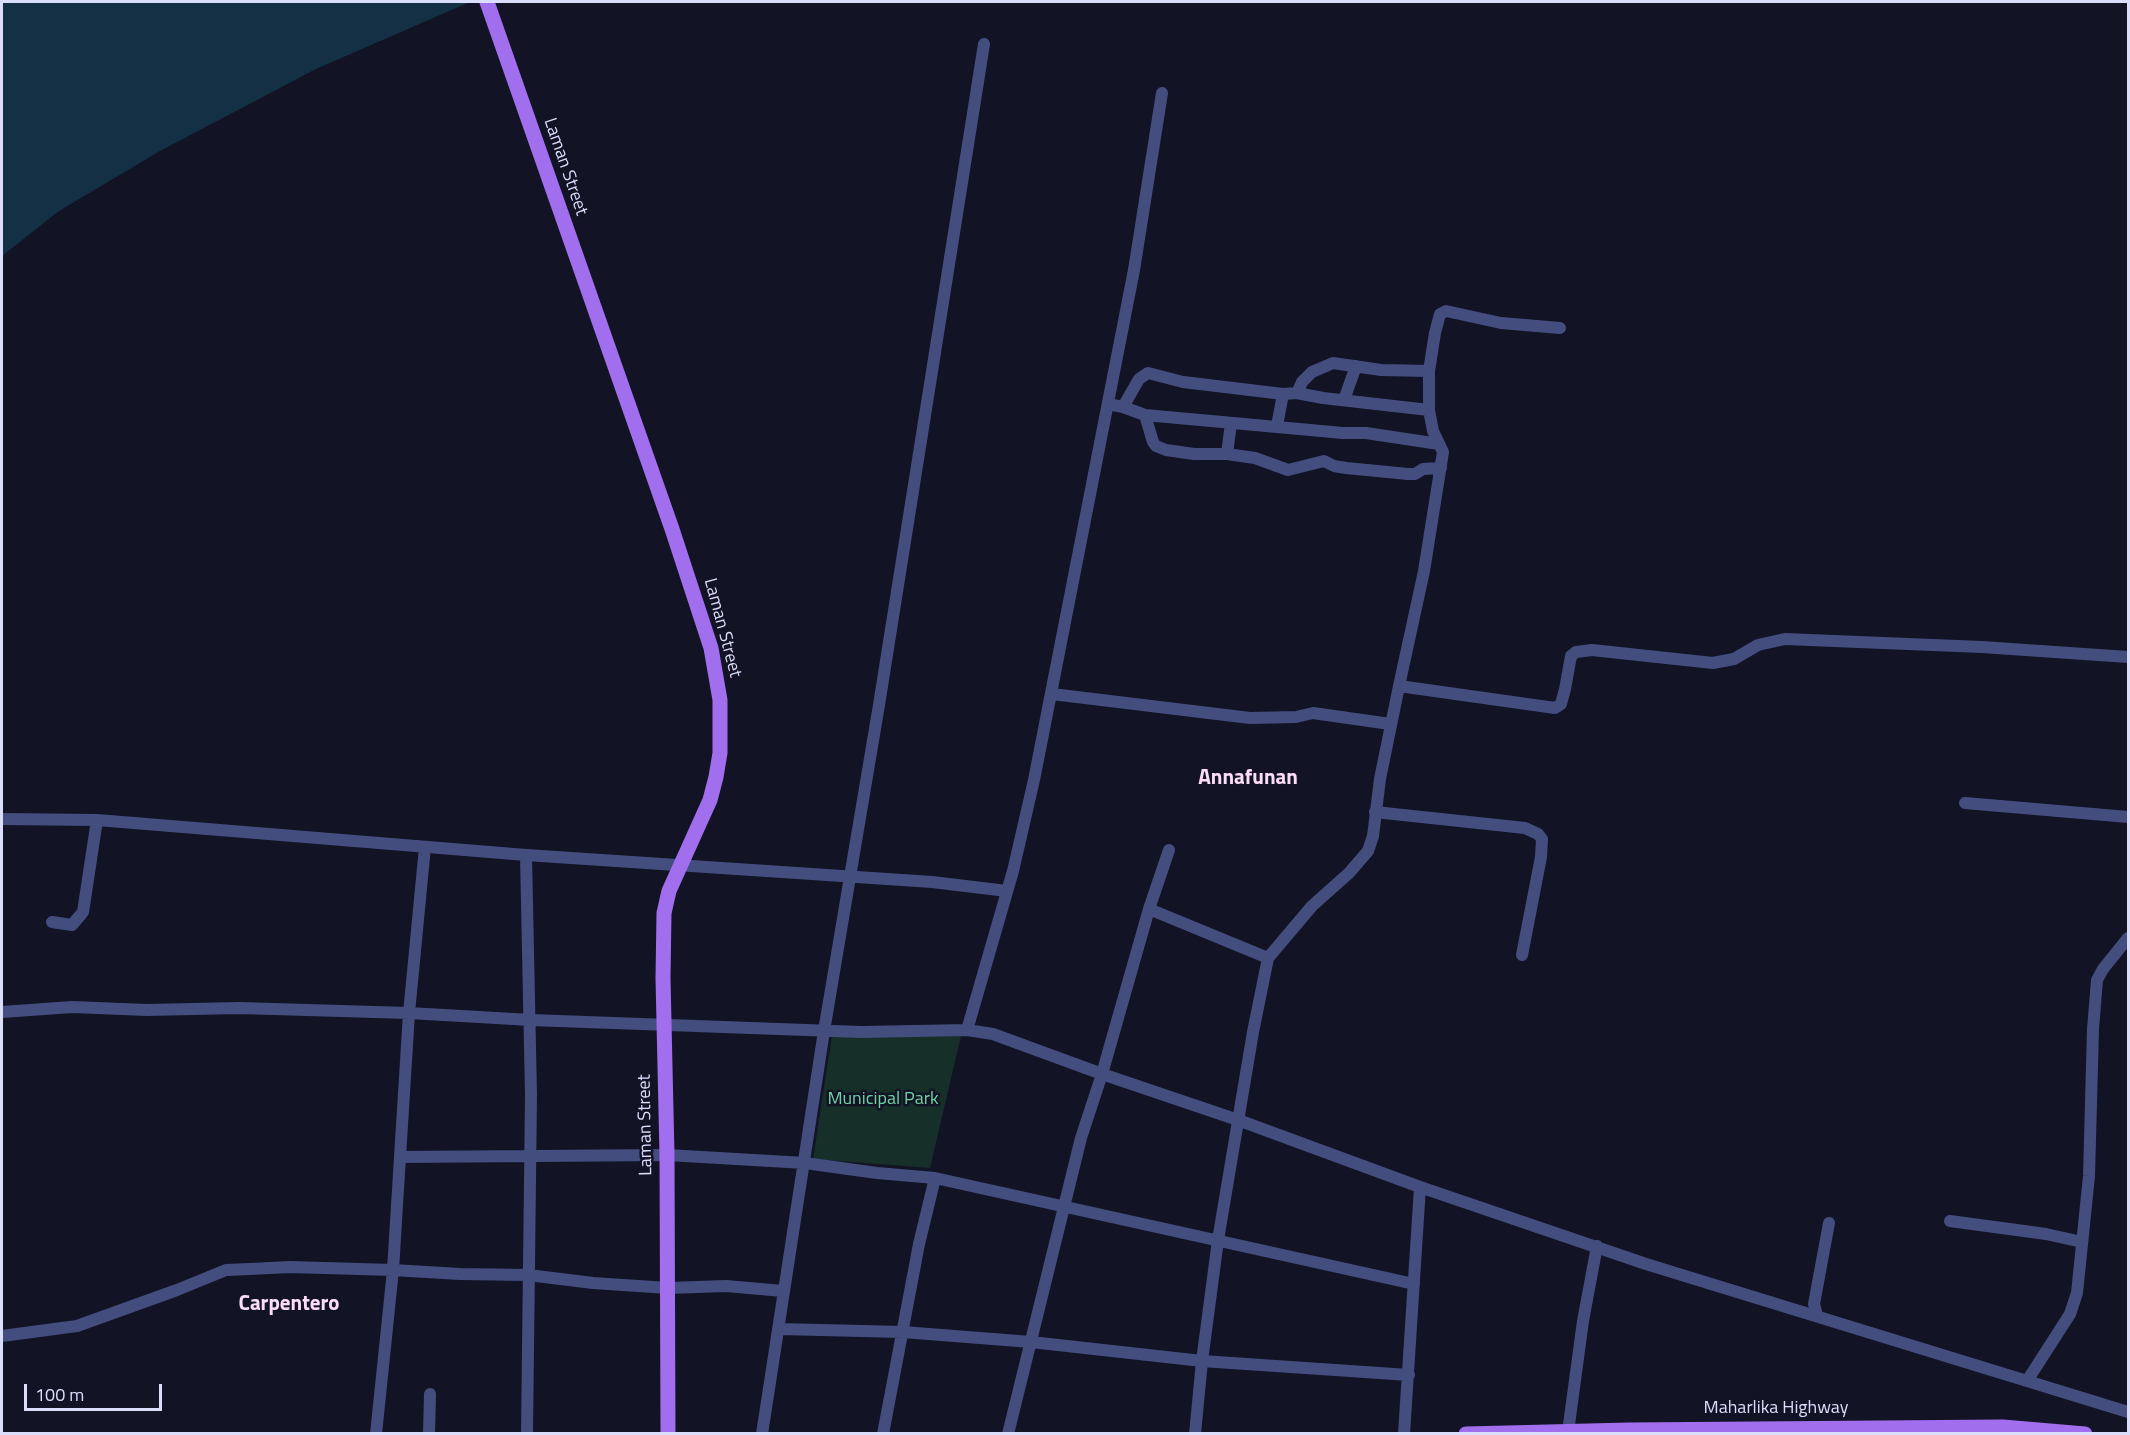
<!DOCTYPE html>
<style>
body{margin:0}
#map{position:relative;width:2130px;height:1435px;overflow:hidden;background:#121325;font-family:"Titillium Web",sans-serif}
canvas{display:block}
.frame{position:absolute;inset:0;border:3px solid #dbdefb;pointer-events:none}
.scale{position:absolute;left:24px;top:1384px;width:138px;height:27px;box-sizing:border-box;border:3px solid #dbdefb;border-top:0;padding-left:8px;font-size:18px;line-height:21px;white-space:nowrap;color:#dbdefb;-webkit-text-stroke:4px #121325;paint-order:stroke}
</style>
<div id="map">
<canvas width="2130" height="1435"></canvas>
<div class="frame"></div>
<div class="scale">100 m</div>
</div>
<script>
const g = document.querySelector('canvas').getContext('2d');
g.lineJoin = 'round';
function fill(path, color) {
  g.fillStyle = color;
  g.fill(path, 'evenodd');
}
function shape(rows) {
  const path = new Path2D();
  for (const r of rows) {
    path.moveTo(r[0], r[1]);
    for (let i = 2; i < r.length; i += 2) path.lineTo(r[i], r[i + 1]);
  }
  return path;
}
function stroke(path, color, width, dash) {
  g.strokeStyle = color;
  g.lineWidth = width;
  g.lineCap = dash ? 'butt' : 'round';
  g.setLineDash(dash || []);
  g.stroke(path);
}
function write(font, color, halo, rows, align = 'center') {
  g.font = font + ' "Titillium Web",sans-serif';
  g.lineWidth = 5;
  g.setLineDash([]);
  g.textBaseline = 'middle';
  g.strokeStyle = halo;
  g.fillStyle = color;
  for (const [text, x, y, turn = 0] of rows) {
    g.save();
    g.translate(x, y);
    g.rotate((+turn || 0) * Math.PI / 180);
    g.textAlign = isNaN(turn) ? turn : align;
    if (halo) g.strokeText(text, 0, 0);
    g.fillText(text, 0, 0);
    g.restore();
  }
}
const green = shape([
 [832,1035,961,1036,930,1168,813,1159]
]);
const water = shape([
 [2,2,470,2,316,69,160,151,59,211,2,256]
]);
const minor = shape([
 [1297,393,1302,382,1312,372,1333,363,1381,370,1429,371],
 [1344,400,1356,366],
 [1108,404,1123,407,1145,415,1343,433,1366,433,1439,444],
 [1123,407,1139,379,1148,373,1183,382,1283,394,1297,393,1323,398,1429,410],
 [1145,415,1153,442,1156,446,1166,450,1194,454,1227,454,1231,423],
 [1277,426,1283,394],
 [1227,454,1255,458,1288,470,1324,461,1334,466,1346,468,1408,474,1415,474,1423,469,1441,468],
 [1399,686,1424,571,1443,452,1433,431,1429,410,1429,371,1435,333,1440,314,1446,311,1501,323,1560,328],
 [1052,694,1250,718,1296,717,1313,713,1390,724],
 [1965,803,2128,817],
 [1375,812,1525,828,1538,834,1542,839,1541,857,1522,955],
 [2,819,97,820,526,855,932,882,1007,891],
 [526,855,531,1095,527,1434],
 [1149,909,1268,958],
 [52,922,72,925,83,912,97,820],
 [2,1012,72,1007,147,1010,239,1008,409,1013,531,1020,861,1032,967,1030,993,1034,1102,1074,1238,1120,1420,1187,1646,1264,2128,1412],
 [967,1030,1013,871,1034,780,1134,270,1162,93],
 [400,1157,409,1013,425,847],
 [1950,1221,2046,1234,2082,1242],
 [1817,1315,1814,1304,1829,1223],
 [779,1329,903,1332,1031,1342,1202,1361,1409,1375],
 [2,1336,77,1326,177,1290,226,1270,250,1269,290,1267,393,1270,460,1274,528,1275,593,1283,668,1288,726,1286,783,1291],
 [2027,1381,2070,1314,2077,1293,2089,1176,2093,1029,2097,980,2103,969,2128,938],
 [1568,1432,1583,1321,1597,1246],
 [376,1434,393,1270,400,1157,667,1155,805,1163,877,1173,935,1178,1414,1284],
 [429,1434,430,1394],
 [762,1434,824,1031,879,705,984,44],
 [883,1434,919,1244,935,1178],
 [1008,1434,1081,1138,1102,1074,1149,909,1169,850],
 [1195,1434,1202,1361,1218,1240,1253,1032,1268,958,1312,906,1349,873,1368,851,1373,836,1380,779,1399,686,1555,708,1561,704,1565,689,1571,656,1576,652,1592,650,1713,663,1734,659,1758,645,1785,639,1982,647,2128,657],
 [1404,1434,1420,1187]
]);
const major = shape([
 [487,2,672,529,711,648,720,700,720,753,716,777,710,800,669,891,664,913,663,978,667,1155,668,1434],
 [1466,1434,1629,1430,2003,1427,2085,1434]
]);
const streetNames = [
 ["Laman Street",565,167,71],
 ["Laman Street",722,628,75],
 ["Laman Street",646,1125,-91],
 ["Maharlika Highway",1776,1409]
];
const parkNames = [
 ["Municipal Park",883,1100]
];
const quarterNames = [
 ["Annafunan",1248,779],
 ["Carpentero",289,1305]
];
fill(green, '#162f28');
fill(water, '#133044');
stroke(minor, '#434e7f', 12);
stroke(major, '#a16eee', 15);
write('18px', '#dbdefb', '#121325', streetNames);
write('18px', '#6ed3a3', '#121325', parkNames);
write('bold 21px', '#fbddf7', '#121325', quarterNames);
</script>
